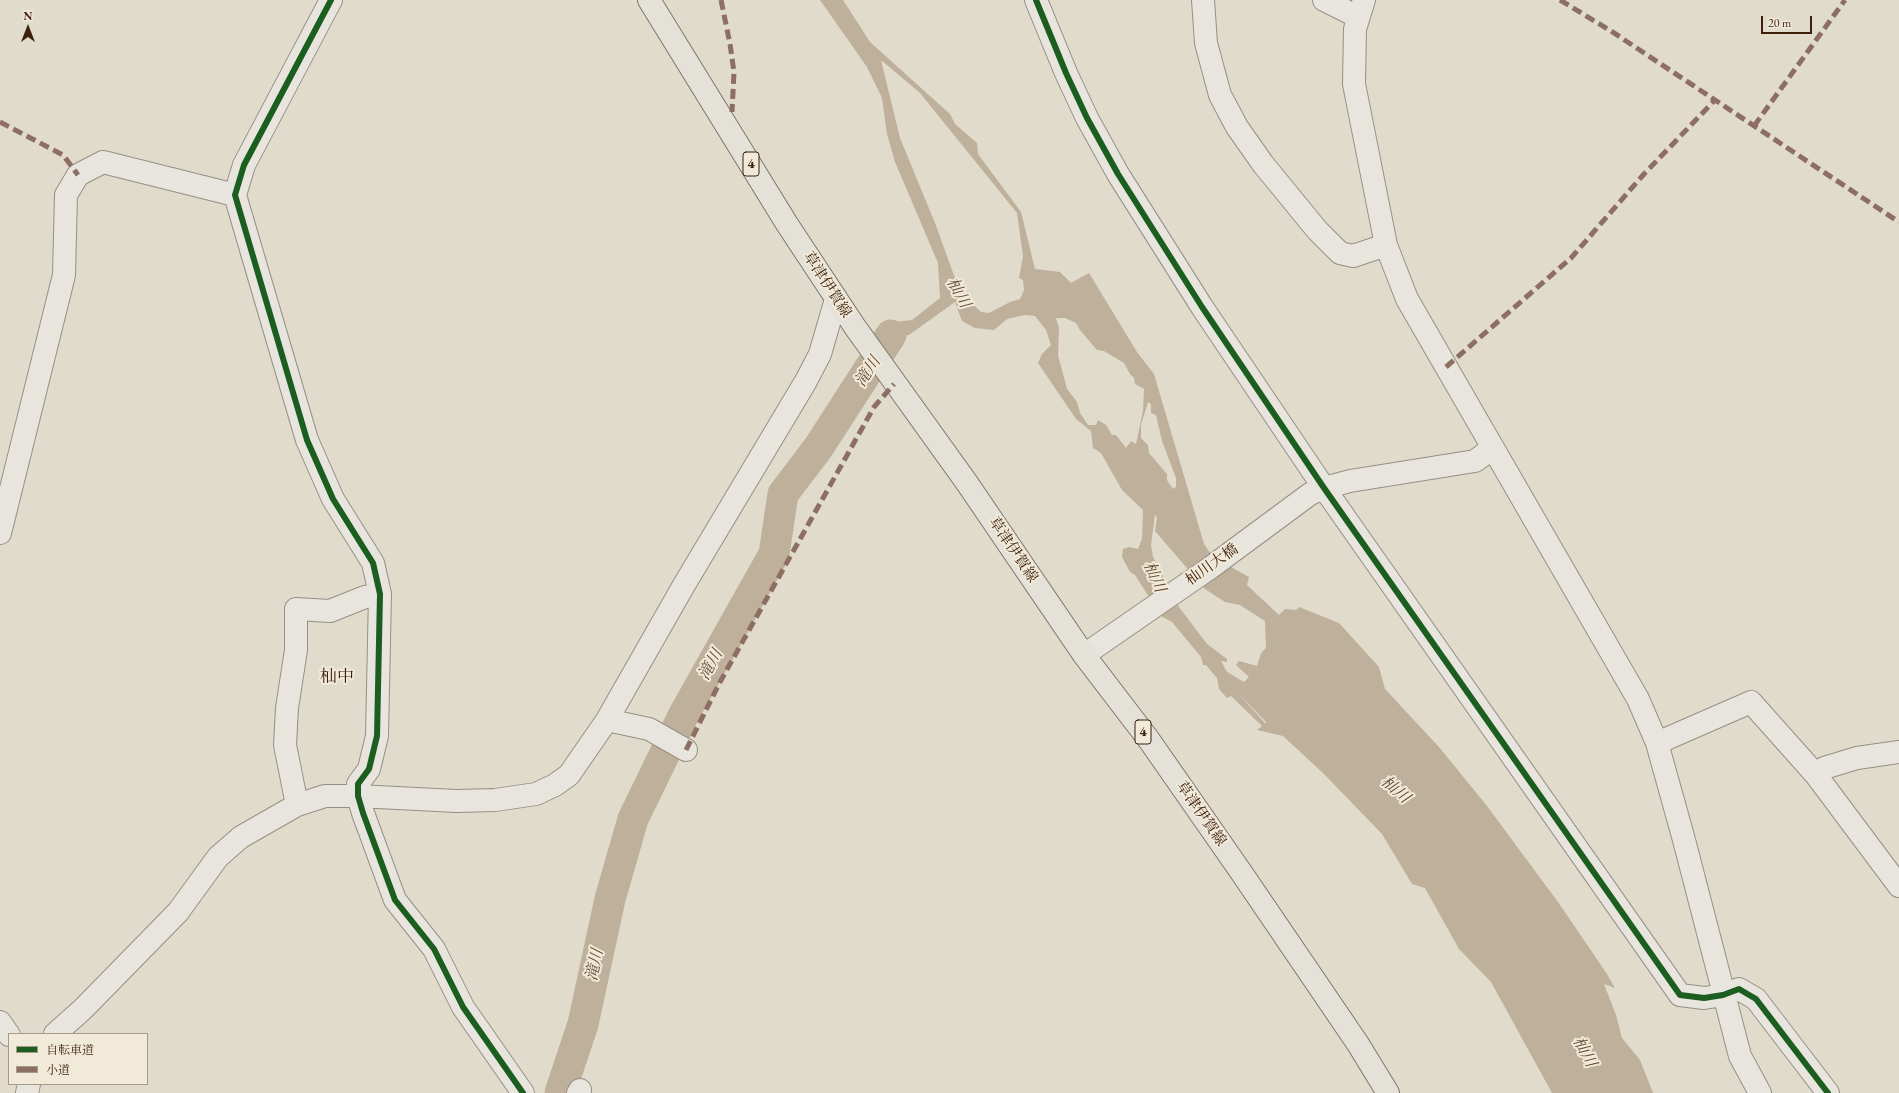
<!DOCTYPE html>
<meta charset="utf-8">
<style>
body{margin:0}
#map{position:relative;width:1899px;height:1093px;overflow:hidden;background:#e1dbcc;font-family:"EB Garamond","Noto Serif JP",serif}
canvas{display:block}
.legend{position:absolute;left:8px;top:1033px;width:140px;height:52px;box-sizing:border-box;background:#f1ead9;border:1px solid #a99987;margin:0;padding:5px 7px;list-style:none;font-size:12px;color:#3d1f0c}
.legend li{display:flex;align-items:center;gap:8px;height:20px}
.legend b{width:20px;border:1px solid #a99987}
.north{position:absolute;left:8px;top:8px;width:40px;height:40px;-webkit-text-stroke:3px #f1ead9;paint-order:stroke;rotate:0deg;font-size:11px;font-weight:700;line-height:16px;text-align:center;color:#3d1f0c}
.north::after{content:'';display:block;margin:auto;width:14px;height:18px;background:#3d1f0c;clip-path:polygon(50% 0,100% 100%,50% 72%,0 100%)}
.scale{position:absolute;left:1761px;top:16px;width:51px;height:18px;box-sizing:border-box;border:2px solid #3d1f0c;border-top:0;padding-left:5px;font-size:12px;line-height:14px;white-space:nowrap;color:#3d1f0c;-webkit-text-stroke:3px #f1ead9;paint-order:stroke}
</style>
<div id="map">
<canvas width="1899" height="1093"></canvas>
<ul class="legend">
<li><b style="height:5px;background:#1b5e20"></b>自転車道</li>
<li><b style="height:5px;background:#8d6e63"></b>小道</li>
</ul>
<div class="north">N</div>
<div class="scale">20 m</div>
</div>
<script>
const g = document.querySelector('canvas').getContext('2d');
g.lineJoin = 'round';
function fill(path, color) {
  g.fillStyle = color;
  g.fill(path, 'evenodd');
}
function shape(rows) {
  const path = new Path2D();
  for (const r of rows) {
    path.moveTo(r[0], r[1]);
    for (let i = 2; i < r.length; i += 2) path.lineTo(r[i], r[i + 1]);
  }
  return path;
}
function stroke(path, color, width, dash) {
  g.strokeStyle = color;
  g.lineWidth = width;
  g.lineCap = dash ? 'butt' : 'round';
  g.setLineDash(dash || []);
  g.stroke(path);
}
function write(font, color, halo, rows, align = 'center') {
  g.font = font + ' "EB Garamond","Noto Serif JP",serif';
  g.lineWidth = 4;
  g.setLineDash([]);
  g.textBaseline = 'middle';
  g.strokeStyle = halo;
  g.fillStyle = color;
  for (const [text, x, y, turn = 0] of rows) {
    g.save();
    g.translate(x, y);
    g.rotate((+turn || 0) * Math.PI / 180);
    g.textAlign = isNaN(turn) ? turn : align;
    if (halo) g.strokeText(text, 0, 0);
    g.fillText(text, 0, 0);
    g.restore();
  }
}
const water = shape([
 [820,0,843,0,870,42,950,114,955,124,977,143,978,154,1021,212,1035,269,1060,272,1071,283,1089,273,1137,352,1154,374,1204,544,1213,557,1249,577,1247,585,1279,615,1285,609,1296,610,1299,607,1339,623,1379,667,1385,689,1439,747,1487,806,1558,902,1607,974,1615,988,1604,984,1616,1015,1622,1038,1640,1060,1653,1093,1552,1093,1491,982,1459,949,1425,888,1412,884,1382,834,1324,774,1283,736,1257,730,1262,726,1231,696,1227,698,1219,689,1217,678,1206,665,1203,665,1201,657,1172,622,1161,616,1135,575,1130,572,1122,557,1123,549,1129,547,1138,549,1142,539,1143,510,1122,490,1101,453,1093,448,1091,431,1076,419,1038,363,1042,354,1051,345,1046,330,1035,316,1024,315,1007,319,994,330,975,328,962,321,955,302,909,335,895,337,869,378,867,363,894,322,912,320,940,298,938,263,895,162,887,134,882,98,867,67],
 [881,60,920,93,1017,213,1023,256,1019,278,1023,280,1024,290,1020,299,1010,302,989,313,981,312,970,301,956,281,935,223,900,138],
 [1056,318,1065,318,1076,323,1080,330,1097,350,1104,351,1124,363,1130,374,1134,378,1135,384,1144,389,1143,411,1136,444,1131,441,1126,448,1116,435,1112,435,1106,425,1098,420,1096,425,1088,425,1080,413,1077,402,1067,389,1062,370,1058,356,1059,328],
 [1148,402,1151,404,1151,413,1156,415,1162,441,1176,478,1176,487,1173,489,1167,480,1167,474,1149,453,1148,445,1141,438,1141,425],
 [1155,514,1157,518,1155,531,1205,589,1225,602,1240,605,1265,621,1266,648,1261,653,1257,666,1239,661,1236,665,1249,677,1244,682,1227,672,1221,661,1227,662,1227,659,1207,644,1179,607,1153,557,1151,545],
 [1236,691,1266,722,1266,723,1265,723]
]);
const river = shape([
 [560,1093,583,1024,610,899,633,819,684,714,774,554,783,494,818,448,891,335]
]);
const minor = shape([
 [331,0,244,165,235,195,307,440,333,499,373,563,380,594,377,736,369,769,358,784,358,796,363,813,395,900,434,949,463,1007,523,1093],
 [1036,0,1066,73,1087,118,1118,174,1202,307,1324,488,1680,995,1704,998,1723,995,1739,989,1756,999,1828,1093],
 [1203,0,1206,43,1220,95,1237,127,1263,164,1317,230,1340,253,1353,256,1386,245],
 [1324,0,1358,17],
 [1364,0,1355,29,1354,84,1386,245,1407,299,1638,699,1657,743,1684,840,1740,1056,1760,1093],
 [0,533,64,275,66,195,78,175,103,162,235,195],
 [1084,655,1210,568,1310,494,1324,488,1350,481,1475,461,1493,448],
 [607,720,649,729,686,750],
 [1657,743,1751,702,1816,775,1899,886],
 [1816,775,1824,768,1857,758,1899,752],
 [297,805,285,745,287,708,296,650,296,609,330,611,365,597,380,594],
 [0,1022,9,1035],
 [55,1034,83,1009,178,912,218,857,241,837,297,805,325,796,358,796,456,801,495,800,536,794,555,785,569,775,607,720,684,585,806,381,820,354,836,299],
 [27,1093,29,1084],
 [578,1093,580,1090]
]);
const major = shape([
 [649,0,787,224,855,327,967,483,1084,655,1149,740,1241,872,1358,1044,1388,1093]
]);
const quiet = shape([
 [721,0,730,44,734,72,732,112],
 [1560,0,1611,31,1899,222],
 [0,122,63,155,78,175],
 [1754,126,1845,0],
 [1446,367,1571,258,1644,174,1715,100],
 [686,750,720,682,874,407,894,384]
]);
const cycleway = shape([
 [331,0,244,165,235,195,307,440,333,499,373,563,380,594,377,736,369,769,358,784,358,796,363,813,395,900,434,949,463,1007,523,1093],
 [1036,0,1066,73,1087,118,1118,174,1202,307,1324,488,1680,995,1704,998,1723,995,1739,989,1756,999,1828,1093]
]);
const shields = [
 [751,164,16],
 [1143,732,16]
];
const shieldNames = [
 ["4",751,164],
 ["4",1143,732]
];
const streetNames = [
 ["草津伊賀線",827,285,57],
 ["草津伊賀線",1013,550,56],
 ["杣川大橋",1212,565,-35],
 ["草津伊賀線",1201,814,55]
];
const waterNames = [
 ["杣川",958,293,61],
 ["滝川",868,372,-57],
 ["杣川",1154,577,66],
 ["滝川",711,665,-61],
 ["杣川",1395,790,41],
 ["滝川",595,965,-78],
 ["杣川",1584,1052,62]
];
const quarterNames = [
 ["杣中",337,677]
];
fill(water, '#beb09a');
stroke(river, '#beb09a', 31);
stroke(minor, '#968f84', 24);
stroke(major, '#7e766b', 24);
stroke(minor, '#e8e5de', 22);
stroke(major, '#e4e1d8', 22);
stroke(quiet, '#8d6e63', 5, [10, 5]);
stroke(cycleway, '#1b5e20', 6);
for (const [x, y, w] of shields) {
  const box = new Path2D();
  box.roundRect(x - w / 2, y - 12, w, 24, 3);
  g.fillStyle = '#f1ead9';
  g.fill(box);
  stroke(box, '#3d1f0c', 1);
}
write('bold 14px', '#3d1f0c', null, shieldNames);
write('15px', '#3d1f0c', '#f1ead9', streetNames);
write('italic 16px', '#654b36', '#f1ead9', waterNames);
write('17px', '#3d1f0c', '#f1ead9', quarterNames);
</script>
